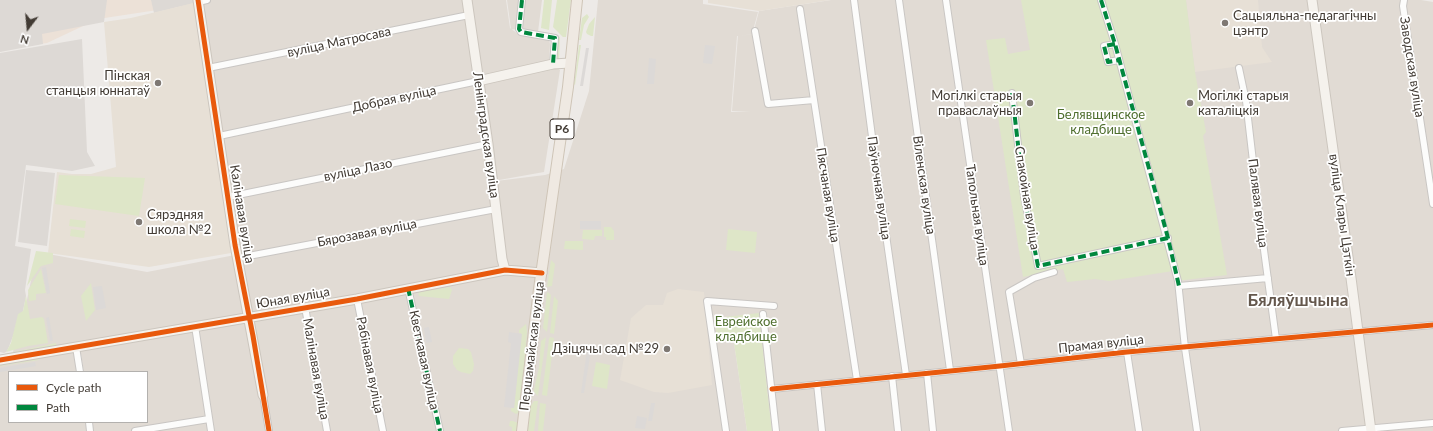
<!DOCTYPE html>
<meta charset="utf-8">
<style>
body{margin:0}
#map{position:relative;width:1433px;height:431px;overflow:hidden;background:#edeae7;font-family:Lato,sans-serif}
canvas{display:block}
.legend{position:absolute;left:8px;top:371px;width:140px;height:52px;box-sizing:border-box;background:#fff;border:1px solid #b3b1ae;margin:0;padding:5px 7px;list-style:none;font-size:12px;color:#423b34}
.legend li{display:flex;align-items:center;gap:8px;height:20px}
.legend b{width:20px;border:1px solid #b3b1ae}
.north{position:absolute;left:8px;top:8px;width:40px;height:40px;-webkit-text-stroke:3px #fff;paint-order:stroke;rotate:196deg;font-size:11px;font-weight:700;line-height:16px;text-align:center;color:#423b34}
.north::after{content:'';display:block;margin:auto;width:14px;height:18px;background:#423b34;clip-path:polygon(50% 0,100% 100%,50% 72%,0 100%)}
</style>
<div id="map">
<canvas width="1433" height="431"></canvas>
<ul class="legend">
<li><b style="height:5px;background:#e8590c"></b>Cycle path</li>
<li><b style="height:5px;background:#00873e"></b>Path</li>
</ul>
<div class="north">N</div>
</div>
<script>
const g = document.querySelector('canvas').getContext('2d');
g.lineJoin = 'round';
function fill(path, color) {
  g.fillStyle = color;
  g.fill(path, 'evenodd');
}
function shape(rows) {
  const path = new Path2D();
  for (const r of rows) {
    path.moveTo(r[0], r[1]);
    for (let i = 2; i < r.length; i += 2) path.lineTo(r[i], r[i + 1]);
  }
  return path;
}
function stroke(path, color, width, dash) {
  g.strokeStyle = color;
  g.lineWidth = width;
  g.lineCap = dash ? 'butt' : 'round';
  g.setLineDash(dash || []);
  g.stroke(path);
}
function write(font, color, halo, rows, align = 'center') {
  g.font = font + ' Lato,sans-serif';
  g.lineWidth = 3.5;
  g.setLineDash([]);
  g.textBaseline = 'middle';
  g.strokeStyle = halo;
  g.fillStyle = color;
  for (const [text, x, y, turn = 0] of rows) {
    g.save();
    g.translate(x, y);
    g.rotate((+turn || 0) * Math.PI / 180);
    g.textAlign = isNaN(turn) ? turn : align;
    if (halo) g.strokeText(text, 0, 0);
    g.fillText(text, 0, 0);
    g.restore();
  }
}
const residential = shape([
 [202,0,506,0,510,28,518,34,549,39,550,44,549,62,560,70,544,172,488,182,545,175,564,169,589,91,598,0,703,0,703,4,758,12,752,34,739,36,753,34,759,11,831,0,1421,0,1433,2,1433,431,772,431,758,313,733,336,747,431,93,431,91,422,147,422,147,372,84,372,80,348,251,317],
 [737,36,738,36,732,111,750,112,731,112],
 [507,0,542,0,538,32,511,29],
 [37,252,147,272,235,255,246,315,12,357,20,318,24,314],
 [75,351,78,372,9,372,9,422,87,422,88,431,0,431,0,362]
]);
const commercial = shape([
 [0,0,196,0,197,4,98,19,47,43,0,50]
]);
const industrial = shape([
 [0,0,107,0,104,22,42,34,43,44,0,52],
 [151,0,193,0,194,3,154,13],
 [82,39,87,152,95,166,72,171,26,165,15,246,31,249,25,290,26,296,23,311,8,349,6,352,4,353,0,352,0,53],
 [26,170,55,173,47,246,18,242]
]);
const education = shape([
 [708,0,830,0,759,11,708,3],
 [1186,0,1258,0,1262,47,1272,62,1195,72],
 [194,3,216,140,215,141,231,253,149,267,48,253,57,172,72,174,91,174,116,167,104,22,131,18],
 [678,289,704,292,712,385,668,393,654,392,620,380,631,318,646,305,663,305,667,293]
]);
const green = shape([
 [544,0,552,0,549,30,541,28],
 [557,0,571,0,566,37,563,37,553,27],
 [1021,0,1186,0,1195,72,1206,132,1203,136,1227,275,1176,281,1173,271,1109,281,1095,279,1067,282,1063,269,1023,277,986,40,1005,38,1008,54,1030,50],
 [587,14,589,17,584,25,581,40,579,40,582,18],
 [595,17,593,36,591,36,587,34,586,32,589,24],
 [551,33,560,37,559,60,556,58,558,37,551,34],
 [579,45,581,45,575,85,574,84],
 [59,175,145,178,139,216,55,204],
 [70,219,86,221,85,228,69,226],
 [604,227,611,227,614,231,614,240,606,240,606,237,604,237],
 [71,229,85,231,84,238,70,236],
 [728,229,757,232,755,253,726,250],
 [583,230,602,230,602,236,595,236,594,240,582,239],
 [565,241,583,241,583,250,564,249],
 [36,251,53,253,53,263,41,266,27,286],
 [551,260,555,264,552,286,547,287],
 [41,269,46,293,36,294,36,300,29,301,28,290],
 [91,283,95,310,86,321,81,296],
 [450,287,452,290,449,299,419,296,418,292],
 [547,292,549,293,551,295,547,332,543,328],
 [26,296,30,319,42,317,44,319,48,343,28,346,6,352,11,343,18,314,23,311],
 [554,296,558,301,554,334,550,333],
 [759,313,767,388,772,431,747,431,733,336,716,338,716,318],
 [526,324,527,332,520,411,518,413,516,414,511,411,511,408,514,408,521,333,519,333,519,330],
 [546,337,538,396,534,392,534,390,539,367,541,341],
 [550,337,554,338,547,396,542,395,549,339],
 [56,343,56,346,0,358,0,355],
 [459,348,468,349,471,352,474,364,473,371,470,374,461,372,457,370,453,364,453,356],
 [39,358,39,360,0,366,0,363],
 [596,362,610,365,607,389,592,386],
 [534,401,538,401,534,431,528,431,530,407],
 [540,403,546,404,543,431,538,431],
 [510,421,513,421,518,423,517,431,512,431,512,427,509,426]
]);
const parking = shape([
 [705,45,715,46,712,64,703,63],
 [586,48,589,48,583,86,580,86],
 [649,58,656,59,654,84,647,84],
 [580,221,601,221,601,229,580,229],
 [46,267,50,293,47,294,42,268],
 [102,286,106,308,96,310,93,287],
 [49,317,53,341,50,341,46,318],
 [429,327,432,342,426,343,424,328],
 [509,332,522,334,514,408,504,407,511,343,508,342],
 [587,350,591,350,584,393,581,393],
 [35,362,36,366,0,372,0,368],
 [651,403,655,403,652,421,648,421],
 [637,416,647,418,645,429,635,428]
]);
const street = shape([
 [522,0,519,29,521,32,555,38,553,64],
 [854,0,873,144,906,375],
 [899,0,950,370],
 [946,0,1009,431],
 [1101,0,1115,44,1178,281,1185,348,1197,431],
 [1404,0,1403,6,1433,204],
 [198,2,207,0],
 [800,9,857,380],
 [755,31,768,104,814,100],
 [1115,44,1104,46,1108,62,1119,60],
 [208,68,469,15],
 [1239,68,1246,101,1259,213,1276,339],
 [1012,93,1024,196,1038,266,1168,238],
 [219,136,478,81],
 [228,197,488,144],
 [238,258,496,209],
 [1179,286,1268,278],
 [408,288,440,431],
 [357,299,383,431],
 [305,307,327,431],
 [763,314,776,431],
 [195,326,211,431],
 [76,347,80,372],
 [1127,352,1139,431],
 [1021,364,1009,292,1034,278,1054,272],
 [927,373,933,431],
 [892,376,898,431],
 [817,384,822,431],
 [772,389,1000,366,1127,352,1433,325],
 [263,395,269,431],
 [89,422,90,431],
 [135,431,209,419],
 [726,431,707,301,774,306],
 [1342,431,1433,423]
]);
const secondary = shape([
 [198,0,235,245,263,395],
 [467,0,488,144,502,259,505,270],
 [1312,0,1351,278,1371,431],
 [478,81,553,64,570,63],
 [0,360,357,299,505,270,542,273]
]);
const primary = shape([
 [522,431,539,289,568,87,577,0]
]);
const quiet = shape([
 [522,0,519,29,521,32,555,38,553,64],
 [1101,0,1115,44,1168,238,1179,286],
 [1115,44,1104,46,1108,62,1119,60],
 [1012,93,1024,196,1038,266,1168,238],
 [408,288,440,431]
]);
const cycleway = shape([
 [198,0,235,245,253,336,269,431],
 [0,360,357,299,505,270,542,273],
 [772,389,1000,366,1127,352,1433,325]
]);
const markers = [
 [1225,23,4,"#7e7873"],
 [158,83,4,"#7e7873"],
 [1030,103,4,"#7e7873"],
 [1190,103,4,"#7e7873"],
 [139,222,4,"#7e7873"],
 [667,349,4,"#7e7873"]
];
const shields = [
 [562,129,24]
];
const shieldNames = [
 ["Р6",562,129]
];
const poiNames = [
 ["Сацыяльна-педагагічны",1233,16],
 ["цэнтр",1233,31],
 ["Пінская",150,76,"right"],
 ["станцыя юннатаў",150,91,"right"],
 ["Могілкі старыя",1022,96,"right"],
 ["праваслаўныя",1022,111,"right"],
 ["Могілкі старыя",1198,96],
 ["каталіцкія",1198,111],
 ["Сярэдняя",147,215],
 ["школа №2",147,230],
 ["Дзіцячы сад №29",659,349,"right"]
];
const streetNames = [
 ["вуліца Матросава",339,42,-12],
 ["Заводская вуліца",1412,67,81],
 ["Добрая вуліца",394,99,-12],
 ["Ленінградская вуліца",486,135,82],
 ["вуліца Лазо",358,170,-12],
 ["Віленская вуліца",924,185,82],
 ["Паўночная вуліца",879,188,82],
 ["Пясчаная вуліца",828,195,81],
 ["Спакойная вуліца",1027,198,81],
 ["Палявая вуліца",1258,203,83],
 ["Калінавая вуліца",242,214,81],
 ["Тапольная вуліца",977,215,82],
 ["вуліца Клары Цэткін",1342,215,82],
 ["Бярозавая вуліца",367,233,-11],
 ["Юная вуліца",293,298,-10],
 ["Прамая вуліца",1101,344,-6],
 ["Першамайская вуліца",532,346,-83],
 ["Кветкавая вуліца",424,360,78],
 ["Рабінавая вуліца",370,365,79],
 ["Малінавая вуліца",316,369,80]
];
const parkNames = [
 ["Белявщинское",1101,115],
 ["кладбище",1101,130],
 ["Еврейское",746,322],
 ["кладбище",746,337]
];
const districtNames = [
 ["Бяляўшчына",1298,301]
];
fill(residential, '#e1dbd4');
fill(commercial, '#ece1d7');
fill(industrial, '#ddd9d5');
fill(education, '#e7e0d6');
fill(green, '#dee6c8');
fill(parking, '#dcd9d7');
stroke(street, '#c9c6c3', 8);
stroke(secondary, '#ccc6be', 11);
stroke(primary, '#cec4b6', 12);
stroke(street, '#fcfcfb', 6);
stroke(secondary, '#f5f2ed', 9);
stroke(primary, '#efe9e2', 10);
stroke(quiet, '#00873e', 4, [8, 4]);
stroke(cycleway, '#e8590c', 5);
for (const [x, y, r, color] of markers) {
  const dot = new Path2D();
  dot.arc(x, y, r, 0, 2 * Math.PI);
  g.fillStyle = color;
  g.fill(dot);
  stroke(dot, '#fff', 1.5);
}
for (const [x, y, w] of shields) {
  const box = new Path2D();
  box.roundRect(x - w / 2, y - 10, w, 20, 3);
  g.fillStyle = '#fff';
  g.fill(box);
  stroke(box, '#423b34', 1);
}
write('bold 12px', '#423b34', null, shieldNames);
write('13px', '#423b34', '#fff', poiNames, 'left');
write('13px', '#423b34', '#fff', streetNames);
write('13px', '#4e6e2d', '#fff', parkNames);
write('bold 17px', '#64574c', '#fff', districtNames);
</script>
